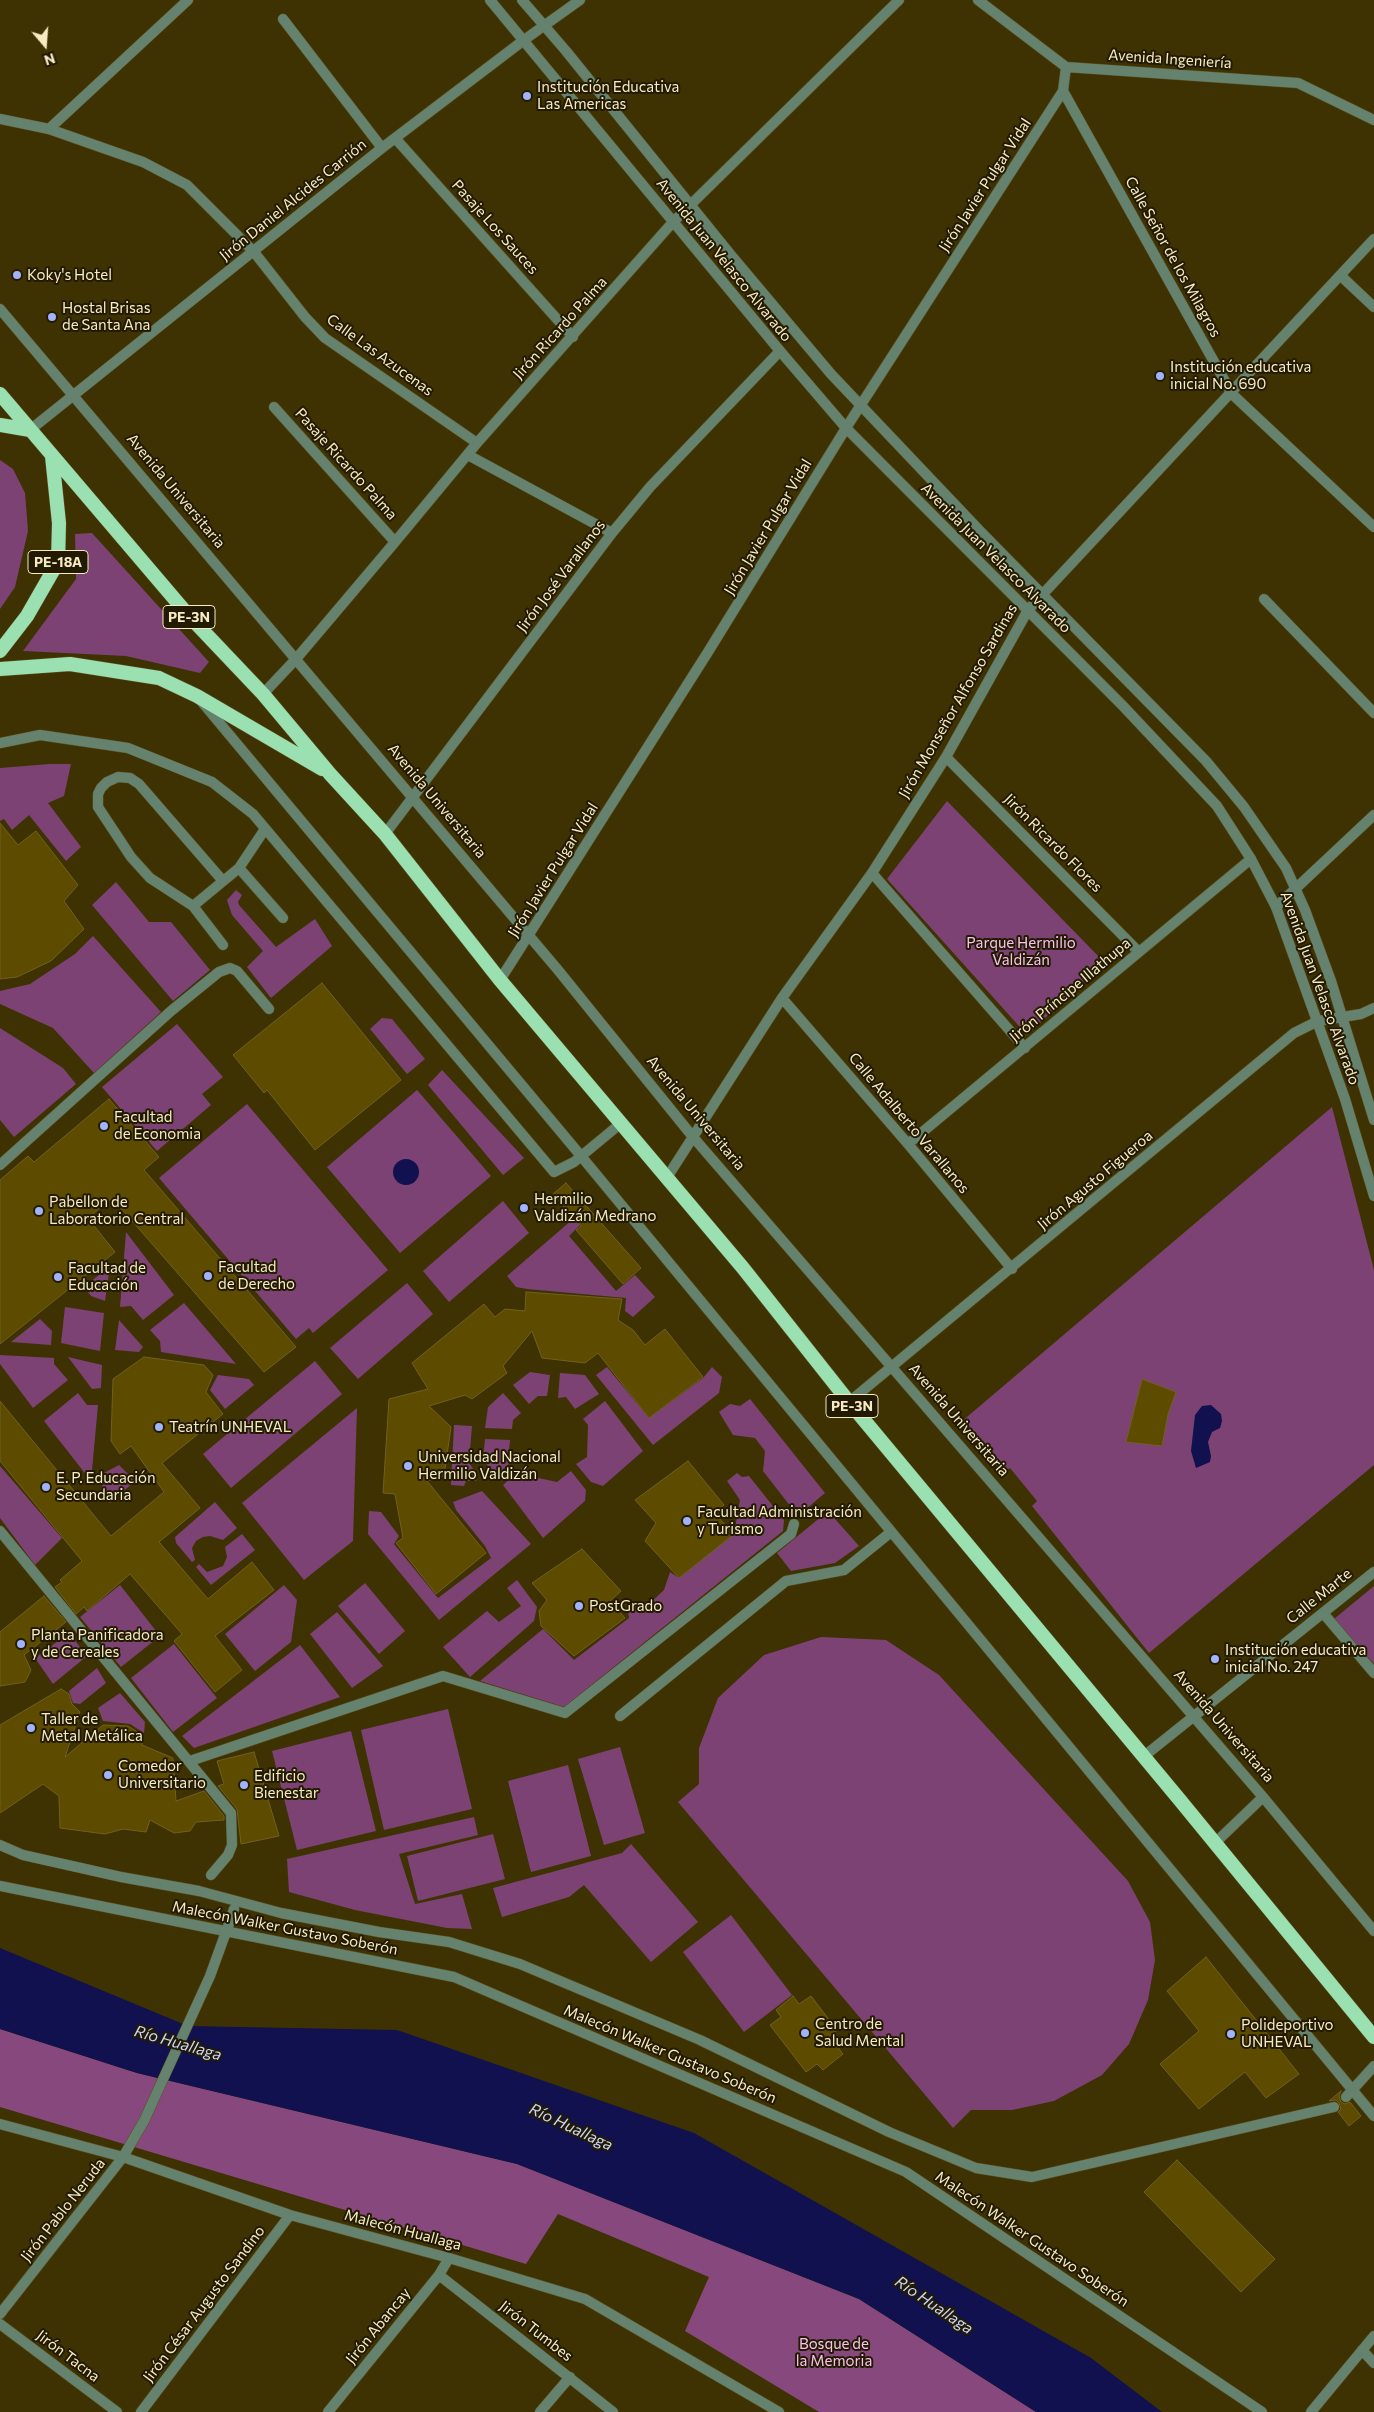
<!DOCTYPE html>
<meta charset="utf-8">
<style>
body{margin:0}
#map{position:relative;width:1374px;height:2412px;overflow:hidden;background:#3e3203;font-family:Commissioner,sans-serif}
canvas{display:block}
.north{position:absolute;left:20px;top:20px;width:50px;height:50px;-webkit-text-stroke:4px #221a02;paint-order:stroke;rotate:162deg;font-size:14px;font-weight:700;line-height:20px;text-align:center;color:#f7ebc4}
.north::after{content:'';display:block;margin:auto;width:18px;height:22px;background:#f7ebc4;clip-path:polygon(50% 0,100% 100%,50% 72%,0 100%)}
</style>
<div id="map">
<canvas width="1374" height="2412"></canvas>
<div class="north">N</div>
</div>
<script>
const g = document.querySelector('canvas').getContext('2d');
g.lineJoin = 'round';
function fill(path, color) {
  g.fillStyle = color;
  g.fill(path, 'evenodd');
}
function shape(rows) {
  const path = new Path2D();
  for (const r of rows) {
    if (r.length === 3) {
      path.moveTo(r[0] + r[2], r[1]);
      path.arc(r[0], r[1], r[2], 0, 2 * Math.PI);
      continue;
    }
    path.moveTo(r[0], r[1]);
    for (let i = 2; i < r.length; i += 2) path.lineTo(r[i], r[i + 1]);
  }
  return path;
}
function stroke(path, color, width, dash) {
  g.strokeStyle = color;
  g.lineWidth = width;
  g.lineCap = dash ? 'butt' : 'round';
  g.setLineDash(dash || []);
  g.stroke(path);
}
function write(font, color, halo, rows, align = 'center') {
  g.font = font + ' Commissioner,sans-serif';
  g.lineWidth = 4;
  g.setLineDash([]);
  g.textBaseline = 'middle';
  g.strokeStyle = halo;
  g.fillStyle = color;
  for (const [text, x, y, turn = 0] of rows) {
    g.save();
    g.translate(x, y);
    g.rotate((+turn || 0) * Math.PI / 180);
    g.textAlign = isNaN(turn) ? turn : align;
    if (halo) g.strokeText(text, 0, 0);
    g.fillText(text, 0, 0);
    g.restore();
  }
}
const green = shape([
 [0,460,13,469,25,493,28,531,15,587,0,609],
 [92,533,209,662,200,673,126,656,23,651,76,579,75,534],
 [49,764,71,764,64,796,48,803,81,847,66,861,29,815,12,830,4,819,0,821,0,768],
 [947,801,1104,962,1027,1035,887,879],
 [116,882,149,922,171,922,210,970,173,1001,92,905],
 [236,890,242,895,238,902,239,905,276,947,315,919,332,946,271,998,247,967,263,951,232,915,227,900],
 [93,936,161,1012,94,1073,53,1028,0,1004,0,991,30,984,75,954],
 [382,1018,392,1019,425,1059,407,1074,370,1029],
 [177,1024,223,1077,202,1094,211,1105,157,1151,102,1087],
 [0,1028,63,1068,76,1084,14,1137,0,1120],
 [442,1070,524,1158,503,1175,428,1085],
 [417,1090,491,1176,400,1253,327,1167],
 [247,1104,388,1270,313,1333,309,1328,296,1339,159,1178],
 [1332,1107,1374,1270,1374,1465,1149,1653,1032,1506,1037,1501,1010,1468,1002,1473,961,1422],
 [503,1201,529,1233,449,1302,423,1271],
 [573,1219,580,1225,569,1236,616,1291,635,1275,655,1297,633,1317,625,1311,626,1298,527,1289,516,1287,507,1276],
 [126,1232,174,1295,143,1320,131,1306,120,1307],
 [110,1266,105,1301,91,1296,84,1287],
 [407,1283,433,1314,358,1379,330,1348],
 [184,1303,236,1364,161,1352,160,1341,150,1330],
 [65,1307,104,1313,100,1351,61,1343],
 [40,1319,52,1331,51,1345,11,1342],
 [119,1320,143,1347,139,1352,115,1350],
 [0,1355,54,1358,54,1364,68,1380,33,1408,0,1364],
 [68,1357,102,1365,101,1388,92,1389],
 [315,1361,342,1394,231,1488,203,1454],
 [607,1367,649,1418,703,1378,712,1367,722,1377,719,1393,653,1445,596,1375],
 [530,1372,550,1375,547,1396,538,1396,529,1404,513,1385],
 [560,1373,585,1375,599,1394,575,1409,566,1397,558,1398],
 [218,1375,249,1379,254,1385,225,1409,210,1390],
 [78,1393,87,1405,98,1405,91,1481,44,1421],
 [503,1393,521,1413,513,1420,512,1429,485,1428,488,1407],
 [750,1399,825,1493,798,1516,763,1471,765,1451,755,1438,733,1435,719,1412,730,1404,740,1406],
 [605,1401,643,1451,603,1486,591,1482,576,1464,587,1457,588,1425,583,1419],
 [357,1408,353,1541,304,1580,242,1503],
 [454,1425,472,1426,469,1463,476,1473,477,1478,476,1481,466,1481,464,1486,451,1485],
 [485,1439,510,1440,509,1451,515,1459,495,1476,483,1459],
 [119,1465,135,1481,110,1503,101,1493,104,1473],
 [525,1465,534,1477,557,1482,571,1471,586,1490,585,1501,543,1538,503,1485],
 [0,1466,62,1538,35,1565,0,1518],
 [737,1473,742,1477,749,1476,784,1520,783,1531,564,1707,480,1681,543,1629,574,1660,629,1618,627,1606,648,1605,664,1590,670,1572,679,1578,734,1534,740,1500,727,1481],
 [482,1491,531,1544,439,1620,368,1534,369,1511,381,1512,399,1536,394,1544,438,1598,491,1558,485,1546,456,1510,453,1502],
 [215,1502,237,1528,223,1540,210,1536,203,1537,196,1541,192,1548,195,1560,192,1562,176,1543,175,1537],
 [828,1511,859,1546,835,1563,791,1571,777,1553],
 [242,1534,255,1550,211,1585,196,1567,199,1564,207,1572,223,1566,227,1557,225,1547],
 [517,1580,537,1607,534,1621,470,1677,443,1647,487,1611,499,1622,521,1606,507,1588],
 [365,1583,405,1631,379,1654,338,1606],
 [120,1585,160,1636,121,1667,80,1617],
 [284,1585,297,1600,291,1642,255,1671,225,1634],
 [1374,1586,1374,1664,1334,1619],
 [337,1612,383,1666,352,1688,310,1634],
 [69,1633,87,1656,53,1684,35,1658],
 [821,1637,886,1640,939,1675,1128,1881,1150,1922,1155,1960,1148,2000,1129,2044,1102,2075,1054,2101,1012,2110,971,2110,953,2128,678,1802,699,1784,699,1748,718,1698,764,1655],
 [174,1644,217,1698,173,1732,131,1678],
 [300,1645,340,1697,194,1748,182,1736],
 [97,1668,106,1683,80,1704,73,1703,69,1691],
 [120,1693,145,1722,144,1733,130,1724,103,1721,98,1708],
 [448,1709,472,1809,384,1830,361,1730],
 [351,1731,376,1831,297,1850,272,1751],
 [620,1747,645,1833,604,1845,578,1759],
 [568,1765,591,1856,531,1872,508,1781],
 [474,1817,478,1835,399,1854,415,1904,462,1894,472,1929,447,1928,355,1910,289,1892,287,1859],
 [493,1834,505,1879,418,1901,407,1856],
 [631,1844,698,1922,651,1962,584,1885,569,1897,502,1917,493,1888,622,1853],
 [731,1915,792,1995,744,2032,683,1952]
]);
const forest = shape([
 [0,2029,137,2073,517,2164,859,2299,1036,2412,819,2412,685,2331,709,2277,558,2214,526,2264,0,2107]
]);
const water = shape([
 [406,1172,13],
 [1211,1405,1221,1414,1222,1421,1220,1428,1212,1432,1208,1442,1211,1456,1210,1462,1196,1468,1191,1451,1195,1415,1202,1406],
 [0,1948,188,2026,397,2030,694,2133,1091,2358,1162,2412,1036,2412,859,2299,517,2164,137,2073,0,2029]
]);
const building = shape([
 [0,823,18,845,36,831,78,885,64,901,84,929,51,961,17,977,0,979,0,823],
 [322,983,401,1080,315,1150,267,1090,264,1093,233,1055,322,983],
 [109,1099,159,1157,144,1170,296,1347,264,1372,112,1198,88,1218,115,1252,0,1344,0,1180,28,1156,34,1162,109,1099],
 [566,1183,641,1268,623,1284,576,1230,581,1226,553,1194,566,1183],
 [526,1292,622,1299,618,1320,633,1330,645,1345,665,1329,703,1377,649,1418,598,1353,585,1363,542,1358,532,1331,503,1366,507,1373,472,1399,465,1395,429,1406,451,1427,444,1476,427,1481,486,1553,436,1594,396,1543,403,1538,395,1494,383,1493,389,1399,428,1389,412,1363,484,1304,495,1317,505,1309,525,1311,526,1292],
 [144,1357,204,1365,213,1375,206,1392,223,1414,162,1463,200,1508,159,1542,208,1599,252,1562,274,1590,215,1636,242,1670,215,1692,174,1641,182,1634,130,1574,87,1611,84,1607,76,1614,55,1587,62,1582,60,1580,82,1561,0,1461,0,1401,111,1536,164,1492,131,1446,120,1454,111,1441,113,1379,144,1357],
 [1142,1379,1176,1392,1168,1414,1162,1446,1126,1442,1142,1379],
 [688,1461,724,1505,714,1513,734,1534,679,1578,645,1541,656,1523,635,1500,688,1461],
 [582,1549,621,1591,610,1601,625,1618,574,1656,541,1626,539,1611,547,1600,532,1583,582,1549],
 [44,1596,66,1622,24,1655,31,1670,25,1682,0,1686,0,1632,44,1596],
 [61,1689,69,1694,72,1704,80,1712,65,1757,103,1725,128,1726,142,1735,142,1745,173,1758,176,1801,204,1791,224,1816,224,1820,196,1822,190,1831,174,1833,150,1820,146,1832,123,1829,105,1834,60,1828,59,1796,43,1784,0,1813,0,1725,61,1689],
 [254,1752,279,1836,241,1844,237,1809,218,1786,224,1784,217,1761,254,1752],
 [1206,1957,1299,2074,1266,2098,1245,2072,1199,2109,1160,2064,1199,2031,1167,1991,1206,1957],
 [793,1996,799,2004,811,1996,837,2030,829,2036,843,2054,823,2070,817,2064,806,2072,770,2025,781,2017,776,2010,793,1996],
 [1341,2091,1339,2096,1341,2102,1345,2104,1350,2102,1361,2116,1349,2126,1338,2112,1341,2109,1339,2103,1336,2100,1329,2101,1341,2091],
 [1177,2160,1275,2259,1241,2292,1144,2192,1177,2160]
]);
const service = shape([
 [202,702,581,1156,1374,2116],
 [0,743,40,735,128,748,212,782,253,814,554,1172,574,1162,620,1124],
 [239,868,283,918],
 [223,881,139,784,130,778,118,777,107,782,101,788,98,794,98,807,131,857,150,878,193,906,239,868,265,829],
 [193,906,223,945],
 [620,1716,786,1581,844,1570,891,1532],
 [0,1845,23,1855,121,1877,199,1891,281,1913,379,1932,449,1942,520,1964,700,2040,889,2132,976,2168,1032,2177,1334,2107],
 [226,1932,234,1909],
 [1346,2097,1374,2066]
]);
const pedestrian = shape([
 [0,1165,171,1011,219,972,230,968,237,971,269,1009],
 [0,1531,231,1813,232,1845,228,1855,211,1875],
 [190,1761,443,1676,565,1713,791,1534,794,1524]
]);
const minor = shape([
 [978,0,1066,67,1298,83,1374,120],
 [283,19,382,148],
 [1066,67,1063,91,1232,394,1374,527],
 [0,119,49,129,143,162,187,185,254,252,305,317,325,338,477,443],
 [49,129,188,0],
 [395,138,573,337],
 [1341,276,1374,307],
 [0,309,558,970,693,1137,1263,1797,1374,1931],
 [274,407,395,542],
 [30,430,382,148,524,40,580,0],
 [468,455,612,533],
 [1264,599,1374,713],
 [263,694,296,659,395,542,477,443,673,222,899,0],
 [946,757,1138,951],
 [385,834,612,533,650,487,780,351],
 [872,873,1025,1048],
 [1276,907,1374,815],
 [500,980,708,652,846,428,1063,91],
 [782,998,908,1144,1012,1269],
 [908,1144,1251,859],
 [666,1179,782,998,872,873,946,757,1028,610,1374,239],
 [849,1402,1294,1033,1318,1021,1361,1014,1374,1008],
 [1323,1613,1374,1673],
 [1143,1757,1374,1572],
 [1215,1843,1263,1797],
 [0,1886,454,1977,906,2172,1262,2412],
 [0,2124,123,2157,290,2215,449,2258,585,2299,779,2412],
 [439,2275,613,2412],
 [0,2314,123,2157,144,2121,210,1976,226,1932],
 [0,2324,117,2412],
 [1362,2350,1374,2363],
 [141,2412,290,2215],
 [328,2412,439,2275,449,2258],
 [540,2412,570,2377],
 [1311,2412,1374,2336]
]);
const tertiary = shape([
 [490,0,780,351,846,428,1123,706,1217,806,1251,859,1276,907,1345,1099,1374,1196],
 [522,0,566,51,730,254,831,374,980,531,1206,761,1244,807,1286,868,1305,910,1331,981,1374,1120]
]);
const trunk = shape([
 [0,394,189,616,263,694,330,774,385,834,500,980,743,1268,849,1402,1179,1799,1374,2037],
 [0,425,30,430],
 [0,651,27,616,58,562,59,523,52,456],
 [0,669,70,664,159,678,197,696,322,769]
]);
const markers = [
 [527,96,5,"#a1b3fd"],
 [17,275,5,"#a1b3fd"],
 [52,317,5,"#a1b3fd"],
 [1160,376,5,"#a1b3fd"],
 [104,1126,5,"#a1b3fd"],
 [524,1208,5,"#a1b3fd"],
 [39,1211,5,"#a1b3fd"],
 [208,1276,5,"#a1b3fd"],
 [58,1277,5,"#a1b3fd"],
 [159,1427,5,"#a1b3fd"],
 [408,1466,5,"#a1b3fd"],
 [46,1487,5,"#a1b3fd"],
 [687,1521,5,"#a1b3fd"],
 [579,1606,5,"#a1b3fd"],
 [21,1644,5,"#a1b3fd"],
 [1215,1659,5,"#a1b3fd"],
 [31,1728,5,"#a1b3fd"],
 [108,1775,5,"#a1b3fd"],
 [244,1785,5,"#a1b3fd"],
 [805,2033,5,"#a1b3fd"],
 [1231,2034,5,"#a1b3fd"]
];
const shields = [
 [58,562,60],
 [189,617,52],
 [852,1406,52]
];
const shieldNames = [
 ["PE-18A",58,562],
 ["PE-3N",189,617],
 ["PE-3N",852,1406]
];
const streetNames = [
 ["Avenida Ingeniería",1170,59,4],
 ["Jirón Javier Pulgar Vidal",985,185,-57],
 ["Jirón Daniel Alcides Carrión",293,200,-39],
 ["Pasaje Los Sauces",495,227,48],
 ["Calle Señor de los Milagros",1173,257,61],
 ["Avenida Juan Velasco Alvarado",724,260,51],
 ["Jirón Ricardo Palma",560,328,-48],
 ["Calle Las Azucenas",380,355,36],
 ["Pasaje Ricardo Palma",346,464,48],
 ["Avenida Universitaria",176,491,50],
 ["Jirón Javier Pulgar Vidal",768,527,-59],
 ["Avenida Juan Velasco Alvarado",996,558,45],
 ["Jirón José Varallanos",561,576,-53],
 ["Jirón Monseñor Alfonso Sardinas",958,701,-60],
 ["Avenida Universitaria",437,801,50],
 ["Jirón Ricardo Flores",1053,843,45],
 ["Jirón Javier Pulgar Vidal",553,870,-58],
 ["Avenida Juan Velasco Alvarado",1320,988,70],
 ["Jirón Príncipe Illathupa",1070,990,-40],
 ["Avenida Universitaria",696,1113,50],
 ["Calle Adalberto Varallanos",909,1123,50],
 ["Jirón Agusto Figueroa",1095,1180,-40],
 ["Avenida Universitaria",959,1420,49],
 ["Calle Marte",1319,1596,-39],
 ["Avenida Universitaria",1224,1726,49],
 ["Malecón Walker Gustavo Soberón",285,1928,11],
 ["Malecón Walker Gustavo Soberón",670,2054,23],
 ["Jirón Pablo Neruda",63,2210,-52],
 ["Malecón Huallaga",403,2230,15],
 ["Malecón Walker Gustavo Soberón",1032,2239,34],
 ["Jirón César Augusto Sandino",204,2304,-53],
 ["Jirón Abancay",378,2326,-51],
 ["Jirón Tumbes",536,2331,38],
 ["Jirón Tacna",68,2356,37]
];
const poiNames = [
 ["Institución Educativa",537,87],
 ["Las Americas",537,104],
 ["Koky's Hotel",27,275],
 ["Hostal Brisas",62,308],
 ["de Santa Ana",62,325],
 ["Institución educativa",1170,367],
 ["inicial No. 690",1170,384],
 ["Facultad",114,1117],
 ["de Economia",114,1134],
 ["Hermilio",534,1199],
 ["Valdizán Medrano",534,1216],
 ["Pabellon de",49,1202],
 ["Laboratorio Central",49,1219],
 ["Facultad",218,1267],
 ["de Derecho",218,1284],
 ["Facultad de",68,1268],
 ["Educación",68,1285],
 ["Teatrín UNHEVAL",169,1427],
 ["Universidad Nacional",418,1457],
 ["Hermilio Valdizán",418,1474],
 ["E. P. Educación",56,1478],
 ["Secundaria",56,1495],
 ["Facultad Administración",697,1512],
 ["y Turismo",697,1529],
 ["PostGrado",589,1606],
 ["Planta Panificadora",31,1635],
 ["y de Cereales",31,1652],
 ["Institución educativa",1225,1650],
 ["inicial No. 247",1225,1667],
 ["Taller de",41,1719],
 ["Metal Metálica",41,1736],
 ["Comedor",118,1766],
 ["Universitario",118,1783],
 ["Edificio",254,1776],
 ["Bienestar",254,1793],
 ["Centro de",815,2024],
 ["Salud Mental",815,2041],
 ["Polideportivo",1241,2025],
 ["UNHEVAL",1241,2042]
];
const parkNames = [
 ["Parque Hermilio",1021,943],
 ["Valdizán",1021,960],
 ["Bosque de",834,2344],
 ["la Memoria",834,2361]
];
const waterNames = [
 ["Río Huallaga",178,2043,16],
 ["Río Huallaga",571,2127,25],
 ["Río Huallaga",934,2305,34]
];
fill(green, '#7c4273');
fill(forest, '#87497d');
fill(water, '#10114e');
fill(building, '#5d4b00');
stroke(building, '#716021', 1);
stroke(service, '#5c5022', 11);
stroke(pedestrian, '#5c5022', 11);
stroke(minor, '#5c5022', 11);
stroke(tertiary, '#5c5022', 11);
stroke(trunk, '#5c5022', 15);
stroke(service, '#64826d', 10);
stroke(pedestrian, '#64826d', 10);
stroke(minor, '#64826d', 10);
stroke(tertiary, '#64826d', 10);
stroke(trunk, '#9ae0b0', 14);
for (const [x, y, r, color] of markers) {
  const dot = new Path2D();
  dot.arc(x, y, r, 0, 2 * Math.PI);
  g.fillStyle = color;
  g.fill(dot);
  stroke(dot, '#221a02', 2);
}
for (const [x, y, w] of shields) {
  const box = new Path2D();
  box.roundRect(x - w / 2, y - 11.5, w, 23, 4);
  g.fillStyle = '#221a02';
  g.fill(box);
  stroke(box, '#f7ebc4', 1);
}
write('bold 14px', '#f7ebc4', null, shieldNames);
write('15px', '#f7ebc4', '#221a02', streetNames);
write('15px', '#f7ebc4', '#221a02', poiNames, 'left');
write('15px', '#f9c2ed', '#221a02', parkNames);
write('italic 16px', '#cad4fb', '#221a02', waterNames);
</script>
